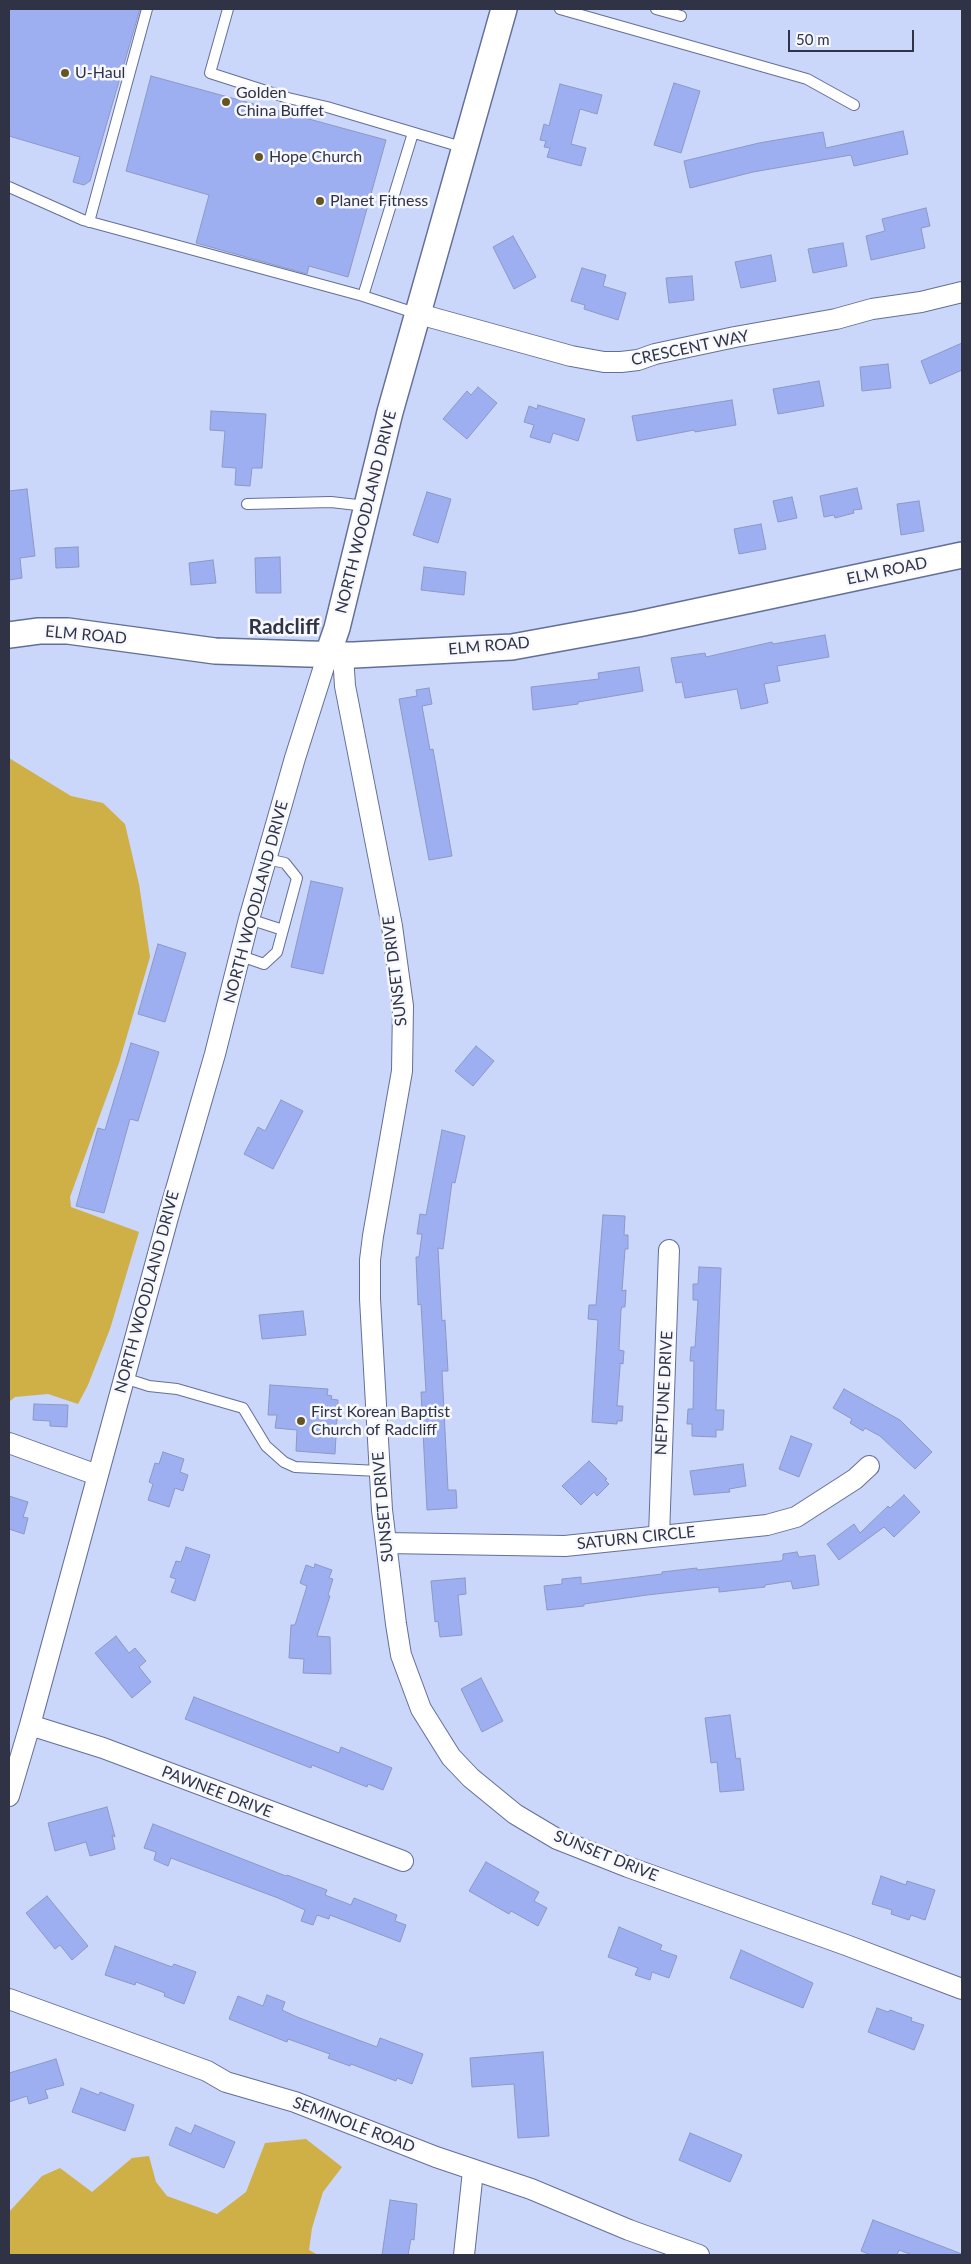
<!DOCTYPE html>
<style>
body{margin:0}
#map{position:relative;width:971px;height:2264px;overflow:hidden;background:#cbd6fb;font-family:Lato,sans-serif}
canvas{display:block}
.frame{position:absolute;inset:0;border:10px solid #2f3345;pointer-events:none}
.scale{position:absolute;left:788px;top:30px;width:126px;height:22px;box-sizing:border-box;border:2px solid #2f3345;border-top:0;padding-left:6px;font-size:15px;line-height:18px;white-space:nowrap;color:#2f3345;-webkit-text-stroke:4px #f6f8fd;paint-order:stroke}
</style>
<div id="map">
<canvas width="971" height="2264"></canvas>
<div class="frame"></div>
<div class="scale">50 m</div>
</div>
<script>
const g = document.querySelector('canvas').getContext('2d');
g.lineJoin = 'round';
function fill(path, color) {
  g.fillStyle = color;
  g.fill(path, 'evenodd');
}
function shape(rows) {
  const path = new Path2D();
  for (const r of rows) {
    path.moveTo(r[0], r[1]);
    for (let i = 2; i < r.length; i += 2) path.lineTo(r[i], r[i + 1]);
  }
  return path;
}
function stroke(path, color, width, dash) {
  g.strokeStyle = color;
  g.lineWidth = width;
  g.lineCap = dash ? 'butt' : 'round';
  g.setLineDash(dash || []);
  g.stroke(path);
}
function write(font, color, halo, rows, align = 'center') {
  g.font = font + ' Lato,sans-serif';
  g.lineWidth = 5;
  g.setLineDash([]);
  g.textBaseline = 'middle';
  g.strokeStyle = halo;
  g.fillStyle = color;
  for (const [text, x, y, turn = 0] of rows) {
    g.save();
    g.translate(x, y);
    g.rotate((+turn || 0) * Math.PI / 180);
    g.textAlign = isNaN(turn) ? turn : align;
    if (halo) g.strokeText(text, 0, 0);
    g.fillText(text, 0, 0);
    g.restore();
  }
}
const green = shape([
 [9,758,71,796,103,803,125,824,139,884,150,957,119,1063,70,1197,71,1207,139,1232,110,1329,88,1385,78,1404,48,1394,15,1397,9,1402],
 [306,2139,342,2167,323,2192,312,2228,309,2250,318,2255,9,2255,9,2212,42,2176,60,2168,92,2192,132,2158,149,2156,156,2182,167,2196,217,2214,246,2192,265,2143]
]);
const building = shape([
 [9,9,140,9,90,181,84,185,73,182,80,157,9,136,9,9],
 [151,76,386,140,348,277,309,266,307,274,196,243,209,195,126,171,151,76],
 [674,83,700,91,681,153,654,145,674,83],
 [560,84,602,95,597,114,580,109,571,144,586,148,581,166,547,157,550,148,544,147,546,141,540,140,544,124,549,126,560,84],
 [903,131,908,154,854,166,851,155,753,172,690,188,684,161,759,143,823,132,826,148,903,131],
 [926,208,930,226,921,228,925,248,871,260,866,236,885,231,882,219,926,208],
 [513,236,536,277,514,289,493,247,513,236],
 [843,243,847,266,813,273,808,249,843,243],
 [771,255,776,281,741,288,735,262,771,255],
 [582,268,606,275,603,286,626,293,618,320,584,309,585,305,571,301,582,268],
 [692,276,694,300,669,303,666,278,692,276],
 [962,343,962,370,930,384,921,361,962,343],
 [888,364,891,388,862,391,860,367,888,364],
 [819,381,824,406,778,414,773,389,819,381],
 [478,387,497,403,467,439,443,419,467,391,471,395,478,387],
 [732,400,736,425,695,432,694,430,637,441,632,416,732,400],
 [538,405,585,419,578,441,553,433,550,443,530,437,534,425,524,422,529,406,537,409,538,405],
 [211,411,266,414,262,468,252,468,250,486,235,485,236,468,222,467,225,431,210,430,211,411],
 [857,488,862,509,853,510,854,513,835,518,834,515,824,517,820,496,857,488],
 [27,489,35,556,20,558,22,578,9,580,9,491,27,489],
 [427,492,451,499,438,543,413,535,427,492],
 [792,497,797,518,778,522,773,501,792,497],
 [919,501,924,531,901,535,897,504,919,501],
 [761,524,766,549,739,554,734,529,761,524],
 [78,547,79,567,56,568,55,548,78,547],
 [280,557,281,593,256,593,255,558,280,557],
 [213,560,216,583,191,585,189,563,213,560],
 [424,567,466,572,464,595,421,590,424,567],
 [825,635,829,657,777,666,780,681,764,684,768,703,741,709,737,689,685,698,682,682,676,683,671,658,705,653,706,657,772,642,773,644,825,635],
 [639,667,643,691,578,702,578,704,533,710,531,687,599,679,598,673,639,667],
 [429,688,432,704,422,706,430,750,433,749,452,856,429,860,399,699,417,696,416,690,429,688],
 [311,881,343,888,323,974,291,967,311,881],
 [158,944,186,953,165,1022,138,1014,158,944],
 [131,1043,159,1052,138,1121,130,1119,104,1213,76,1206,98,1128,105,1130,131,1043],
 [476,1046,494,1061,473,1086,455,1071,476,1046],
 [281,1100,303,1111,273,1169,244,1154,258,1127,265,1131,281,1100],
 [442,1130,465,1136,455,1183,452,1182,443,1249,438,1248,442,1321,445,1320,448,1371,442,1371,448,1490,456,1490,457,1508,427,1510,421,1392,426,1392,421,1304,418,1305,416,1257,419,1257,422,1234,417,1234,420,1214,426,1215,442,1130],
 [603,1215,625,1216,624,1235,628,1235,628,1249,625,1249,622,1291,626,1290,625,1307,622,1307,621,1310,619,1350,624,1351,623,1364,620,1363,620,1367,617,1406,623,1406,622,1421,617,1421,617,1424,592,1422,598,1320,588,1319,589,1305,596,1305,603,1215],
 [699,1267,721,1268,716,1410,724,1410,723,1430,716,1430,716,1437,692,1436,692,1424,687,1424,688,1409,693,1409,694,1361,690,1361,691,1347,695,1347,698,1300,693,1300,693,1284,698,1284,699,1267],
 [303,1311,306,1335,262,1339,259,1315,303,1311],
 [270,1385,328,1389,327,1395,332,1396,331,1399,338,1400,335,1454,296,1451,297,1430,275,1428,277,1415,268,1415,270,1385],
 [844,1389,900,1420,932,1452,915,1469,880,1436,865,1428,863,1431,850,1423,852,1419,833,1408,844,1389],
 [34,1404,68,1405,67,1427,50,1426,50,1421,33,1420,34,1404],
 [791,1436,812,1444,799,1477,779,1469,791,1436],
 [163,1452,184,1459,180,1472,188,1475,183,1491,175,1488,169,1507,148,1500,153,1484,149,1482,155,1463,159,1464,163,1452],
 [589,1461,607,1479,605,1480,609,1484,597,1496,594,1492,581,1505,562,1486,589,1461],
 [743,1464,746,1486,729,1489,730,1492,694,1495,690,1471,743,1464],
 [904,1495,920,1512,894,1537,884,1527,839,1560,827,1544,854,1524,860,1533,888,1506,890,1508,904,1495],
 [9,1496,28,1502,23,1517,28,1518,24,1534,9,1529,9,1496],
 [186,1547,210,1555,195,1601,171,1592,176,1579,170,1577,176,1561,181,1562,186,1547],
 [797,1552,799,1557,815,1555,819,1585,793,1589,791,1581,765,1585,765,1587,719,1592,719,1587,647,1595,584,1604,584,1606,547,1610,544,1586,562,1584,562,1579,581,1577,581,1584,662,1574,662,1572,697,1568,697,1570,781,1561,783,1559,783,1554,797,1552],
 [315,1564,332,1570,329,1578,333,1579,328,1595,330,1596,317,1636,330,1637,331,1674,303,1673,304,1659,289,1658,291,1625,295,1625,307,1586,300,1583,306,1565,314,1568,315,1564],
 [465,1578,466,1594,458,1595,462,1635,440,1637,438,1621,435,1622,431,1581,465,1578],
 [116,1636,129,1653,135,1648,146,1661,139,1667,151,1682,132,1698,95,1653,116,1636],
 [481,1678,503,1721,482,1732,461,1689,481,1678],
 [194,1697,339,1753,341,1747,392,1768,383,1790,368,1784,367,1787,312,1765,311,1768,185,1719,194,1697],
 [730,1715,736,1759,740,1758,744,1790,720,1792,717,1762,711,1763,705,1718,730,1715],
 [107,1807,115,1837,112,1835,115,1849,90,1856,86,1842,55,1851,48,1823,107,1807],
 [153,1824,286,1876,287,1875,327,1890,325,1895,351,1905,354,1898,397,1915,395,1921,406,1925,400,1942,330,1915,329,1919,317,1915,313,1925,301,1921,305,1910,278,1898,171,1858,168,1866,154,1860,156,1852,144,1848,153,1824],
 [486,1862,539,1892,534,1901,547,1908,538,1926,511,1911,509,1914,469,1891,486,1862],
 [881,1876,906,1885,907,1881,935,1890,925,1920,911,1915,909,1920,891,1914,892,1910,872,1904,881,1876],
 [47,1896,88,1946,72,1960,60,1945,55,1949,26,1913,47,1896],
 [619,1927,662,1945,660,1950,677,1956,669,1978,652,1972,650,1980,635,1975,638,1968,608,1957,619,1927],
 [115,1946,172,1967,174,1964,196,1972,184,2004,164,1996,165,1993,136,1982,135,1985,105,1975,115,1946],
 [741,1950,813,1983,803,2008,730,1978,741,1950],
 [267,1995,285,2002,282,2010,297,2017,377,2047,380,2038,423,2054,412,2084,397,2078,396,2081,351,2064,350,2066,328,2058,330,2054,288,2039,287,2042,229,2019,238,1996,263,2006,267,1995],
 [877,2008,888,2012,890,2010,912,2018,911,2021,924,2025,914,2050,868,2032,877,2008],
 [543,2052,549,2136,518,2138,514,2084,472,2087,470,2058,543,2052],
 [56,2059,64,2085,45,2090,48,2098,29,2104,27,2096,9,2102,9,2073,56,2059],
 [81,2088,99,2095,100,2092,134,2105,125,2131,72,2112,81,2088],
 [195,2125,235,2142,224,2168,169,2145,176,2127,191,2134,195,2125],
 [690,2133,742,2155,730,2182,679,2160,690,2133],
 [390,2200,417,2204,414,2240,411,2239,408,2255,382,2255,390,2200],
 [873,2220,962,2254,962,2255,912,2255,899,2250,897,2255,871,2255,861,2251,873,2220]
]);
const service = shape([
 [228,9,210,73,288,98,327,107,465,148],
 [560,9,807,79,854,105],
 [656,9,681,16],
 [413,133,363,296,418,314],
 [9,187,83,220,363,296],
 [89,222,147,9],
 [247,504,331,502,366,506],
 [249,919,283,930],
 [241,956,264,964,277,952,297,878,285,863,267,859],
 [124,1378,149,1386,177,1389,243,1408,266,1446,284,1462,295,1467,379,1471]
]);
const minor = shape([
 [419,314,571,356,604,362,621,362,638,360,655,354,735,337,836,319,872,309,921,302,962,292],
 [343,655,345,686,392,926,403,1006,402,1071,373,1236,370,1260,370,1299,382,1510,396,1624,401,1655,421,1709,451,1757,471,1778,515,1814,557,1839,628,1867,846,1945,962,1989],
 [9,1443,97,1475],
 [659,1536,669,1250],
 [386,1543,565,1546,767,1525,796,1517,855,1479,869,1466],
 [30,1725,103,1748,403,1861],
 [9,1796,30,1725,170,1210,215,1054,249,919,295,758,328,654],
 [9,1999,207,2071,226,2082,295,2102,436,2157,531,2189,629,2230,699,2255],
 [464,2255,473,2171]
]);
const tertiary = shape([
 [9,635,39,631,68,631,215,651,308,654,354,655,512,647,638,624,962,555],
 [328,654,337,628,390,412,504,9]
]);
const markers = [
 [65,73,5,"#655523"],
 [226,102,5,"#655523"],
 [259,157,5,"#655523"],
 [320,201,5,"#655523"],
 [301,1421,5,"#655523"]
];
const poiNames = [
 ["U-Haul",75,73],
 ["Golden",236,93],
 ["China Buffet",236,111],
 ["Hope Church",269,157],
 ["Planet Fitness",330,201],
 ["First Korean Baptist",311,1412],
 ["Church of Radcliff",311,1430]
];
const streetNames = [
 ["CRESCENT WAY",690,348,-12],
 ["NORTH WOODLAND DRIVE",366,512,-76],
 ["ELM ROAD",887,571,-12],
 ["ELM ROAD",86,635,5],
 ["ELM ROAD",489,646,-5],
 ["NORTH WOODLAND DRIVE",256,902,-75],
 ["SUNSET DRIVE",395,971,-97],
 ["NORTH WOODLAND DRIVE",147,1292,-75],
 ["NEPTUNE DRIVE",664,1393,-87],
 ["SUNSET DRIVE",383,1507,-95],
 ["SATURN CIRCLE",636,1538,-6],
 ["PAWNEE DRIVE",217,1792,21],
 ["SUNSET DRIVE",606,1856,22],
 ["SEMINOLE ROAD",354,2125,21]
];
const districtNames = [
 ["Radcliff",284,627]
];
fill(green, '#cfb046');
fill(building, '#9eaff1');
stroke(building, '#8c98c4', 1);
stroke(service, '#646f98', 12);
stroke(minor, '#646f98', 22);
stroke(tertiary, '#646f98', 28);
stroke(service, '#fff', 10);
stroke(minor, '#fff', 20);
stroke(tertiary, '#fff', 25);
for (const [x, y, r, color] of markers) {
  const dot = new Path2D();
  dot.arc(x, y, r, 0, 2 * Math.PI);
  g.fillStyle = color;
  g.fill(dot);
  stroke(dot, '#f6f8fd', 2);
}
write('16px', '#2f3345', '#f6f8fd', poiNames, 'left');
write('16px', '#2f3345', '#f6f8fd', streetNames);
write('bold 21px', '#2f3345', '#f6f8fd', districtNames);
</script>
